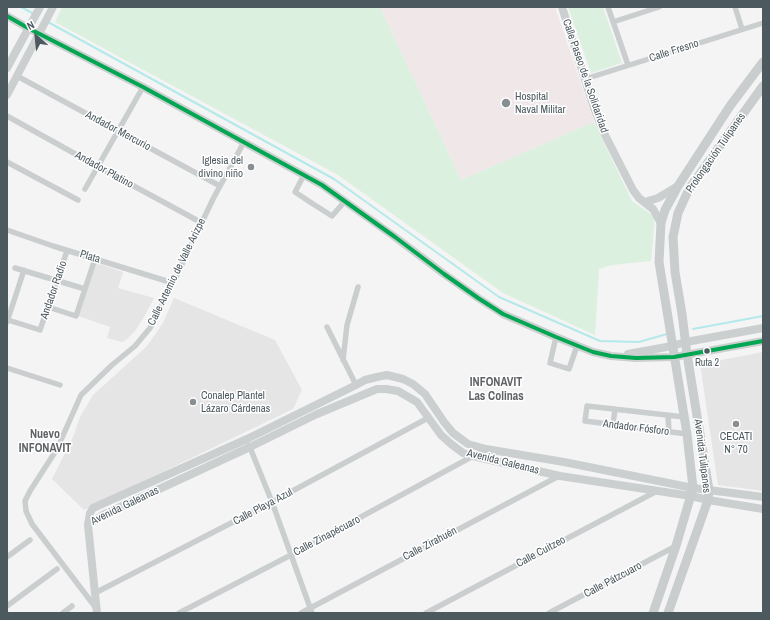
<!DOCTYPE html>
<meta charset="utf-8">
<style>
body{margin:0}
#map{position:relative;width:770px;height:620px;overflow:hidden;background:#f4f4f4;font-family:"Archivo Narrow",sans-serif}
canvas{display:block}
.frame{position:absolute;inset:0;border:8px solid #4c595f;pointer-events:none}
.north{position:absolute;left:16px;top:16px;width:40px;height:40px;-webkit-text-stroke:3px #fff;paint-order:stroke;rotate:333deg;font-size:11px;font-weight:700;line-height:16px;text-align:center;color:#4c595f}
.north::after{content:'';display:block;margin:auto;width:14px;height:18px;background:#4c595f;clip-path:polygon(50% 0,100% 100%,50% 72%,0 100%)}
</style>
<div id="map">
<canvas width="770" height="620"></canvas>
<div class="frame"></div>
<div class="north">N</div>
</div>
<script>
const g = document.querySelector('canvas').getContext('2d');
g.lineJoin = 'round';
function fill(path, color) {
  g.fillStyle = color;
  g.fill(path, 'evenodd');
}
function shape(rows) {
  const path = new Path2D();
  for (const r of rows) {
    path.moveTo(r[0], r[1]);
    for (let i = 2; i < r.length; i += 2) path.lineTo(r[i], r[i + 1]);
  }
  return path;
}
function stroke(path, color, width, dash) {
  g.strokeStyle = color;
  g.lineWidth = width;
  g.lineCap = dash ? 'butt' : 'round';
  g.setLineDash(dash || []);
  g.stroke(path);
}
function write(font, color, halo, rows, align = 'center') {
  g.font = font + ' "Archivo Narrow",sans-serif';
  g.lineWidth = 3;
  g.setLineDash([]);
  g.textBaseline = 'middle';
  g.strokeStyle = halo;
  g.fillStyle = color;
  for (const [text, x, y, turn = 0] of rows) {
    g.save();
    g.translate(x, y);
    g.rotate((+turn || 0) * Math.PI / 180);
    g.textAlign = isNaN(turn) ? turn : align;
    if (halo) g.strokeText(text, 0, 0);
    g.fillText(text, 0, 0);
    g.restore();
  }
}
const education = shape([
 [96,263,123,272,118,288,154,298,144,317,135,331,126,340,122,342,107,338,110,327,78,316],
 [174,298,275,340,302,390,293,409,84,510,52,479,73,437,80,417,93,395,147,346,163,323],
 [763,352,763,491,718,485,700,364]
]);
const medical = shape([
 [380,7,555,7,594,122,461,180]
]);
const green = shape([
 [62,7,380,7,461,180,594,122,632,201,655,217,651,261,612,265,599,269,595,335,503,293,338,175,55,22],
 [568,7,603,7,622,63,591,73]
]);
const stream = shape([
 [21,7,34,14],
 [48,22,334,179,499,297,600,341,639,342,667,334],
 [693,329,763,316]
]);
const street = shape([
 [608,7,628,65],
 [735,7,742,29],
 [613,22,659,7],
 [17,76,220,186],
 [585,79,763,23],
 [7,116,97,166,202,223],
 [7,162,78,200],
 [304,175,295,192,310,202,332,216,345,201],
 [85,189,143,87],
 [7,230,53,246,173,283],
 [15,268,85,289,95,259],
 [48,307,76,316,85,289],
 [8,320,40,330,57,280,67,251],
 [7,322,24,270],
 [327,327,356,385],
 [556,337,550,363,569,369,577,346],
 [343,360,347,325,358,287],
 [7,368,60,385],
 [668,415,669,432],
 [684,417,587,406,585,421,687,434],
 [613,425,615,409],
 [249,445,272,502,312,613],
 [7,557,30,540],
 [95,593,272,502,428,418],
 [7,606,57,569],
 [96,608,32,524,26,511,25,501,30,491,57,449,81,395,112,365,135,346,150,328,173,283,213,199,244,142],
 [63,613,72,606],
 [179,613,291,555,486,449],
 [301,613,559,476],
 [426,613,657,491],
 [549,613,676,546]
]);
const secondary = shape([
 [562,7,594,108,603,131,633,190,639,198,653,209,661,223],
 [7,16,28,28,143,87,322,185,395,237,444,274,478,298,503,314,556,337,593,352,611,356,636,358,674,357,763,341],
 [7,68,40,7],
 [7,95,53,7],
 [645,202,658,198,678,186],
 [628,354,672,346,686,342,763,328],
 [88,525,103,515,250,447,317,414,377,389,386,389,398,391,417,402,441,435,451,444,463,453,473,456,560,476,691,496,708,500,763,509],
 [97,613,88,525,90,513,93,508,247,439,356,385,365,380,377,377,387,375,403,379,413,384,425,394,444,422,453,433,468,444,486,449,564,462,693,488,763,497]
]);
const primary = shape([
 [653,613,676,546,693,488,687,434,659,262,661,223,665,210,678,186,730,106,763,62],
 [668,613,708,500,709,490,687,354,682,314,675,272,673,237,678,213,689,189,763,86]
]);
const bus1 = shape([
 [7,16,28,28,143,87,322,185,395,237,444,274,478,298,503,314,556,337,593,352,611,356,636,358,674,357,763,341]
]);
const markers = [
 [506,103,5,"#878f93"],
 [251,167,4,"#878f93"],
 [707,351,3.5,"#4c595f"],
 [193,402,4,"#878f93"],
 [736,424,4,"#878f93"]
];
const busNames = [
 ["Ruta 2",707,363]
];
const streetNames = [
 ["Calle Fresno",674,51,-18],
 ["Calle Paseo de la Solidaridad",585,76,71],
 ["Andador Mercurio",118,131,28],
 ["Prolongación Tulipanes",716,153,-55],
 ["Andador Platino",104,170,29],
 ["Plata",90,257,17],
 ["Calle Artemio de Valle Arizpe",177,272,-64],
 ["Andador Radio",54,290,-71],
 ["Andador Fósforo",636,428,7],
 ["Avenida Tulipanes",702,456,83],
 ["Avenida Galeanas",503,462,14],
 ["Avenida Galeanas",125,506,-26],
 ["Calle Playa Azul",263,507,-28],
 ["Calle Zinapécuaro",327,536,-28],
 ["Calle Zirahuén",430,544,-28],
 ["Calle Cuitzeo",541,552,-28],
 ["Calle Pátzcuaro",613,580,-28]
];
const poiNames = [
 ["Hospital",515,97],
 ["Naval Militar",515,110],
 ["Iglesia del",243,161,"right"],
 ["divino niño",243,174,"right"],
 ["Conalep Plantel",201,396],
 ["Lázaro Cárdenas",201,409],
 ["CECATI",736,437,"center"],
 ["N° 70",736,450,"center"]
];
const neighbourhoodNames = [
 ["INFONAVIT",496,383],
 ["Las Colinas",496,397],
 ["Nuevo",45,435],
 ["INFONAVIT",45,449]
];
fill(education, '#e6e5e6');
fill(medical, '#f0e7e8');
fill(green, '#dbf0df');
stroke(stream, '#b4e9ea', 2);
stroke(street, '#cbcecf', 5.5);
stroke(secondary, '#cccfd0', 8);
stroke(primary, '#cacdce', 9);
stroke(bus1, '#00a651', 4);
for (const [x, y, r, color] of markers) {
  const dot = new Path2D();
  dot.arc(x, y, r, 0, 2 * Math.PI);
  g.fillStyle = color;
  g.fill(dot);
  stroke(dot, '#fff', 1.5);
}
write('10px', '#4c595f', '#fff', busNames);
write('11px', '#4c595f', '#fff', streetNames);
write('11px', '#4c595f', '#fff', poiNames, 'left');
write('bold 12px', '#606467', '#fff', neighbourhoodNames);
</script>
